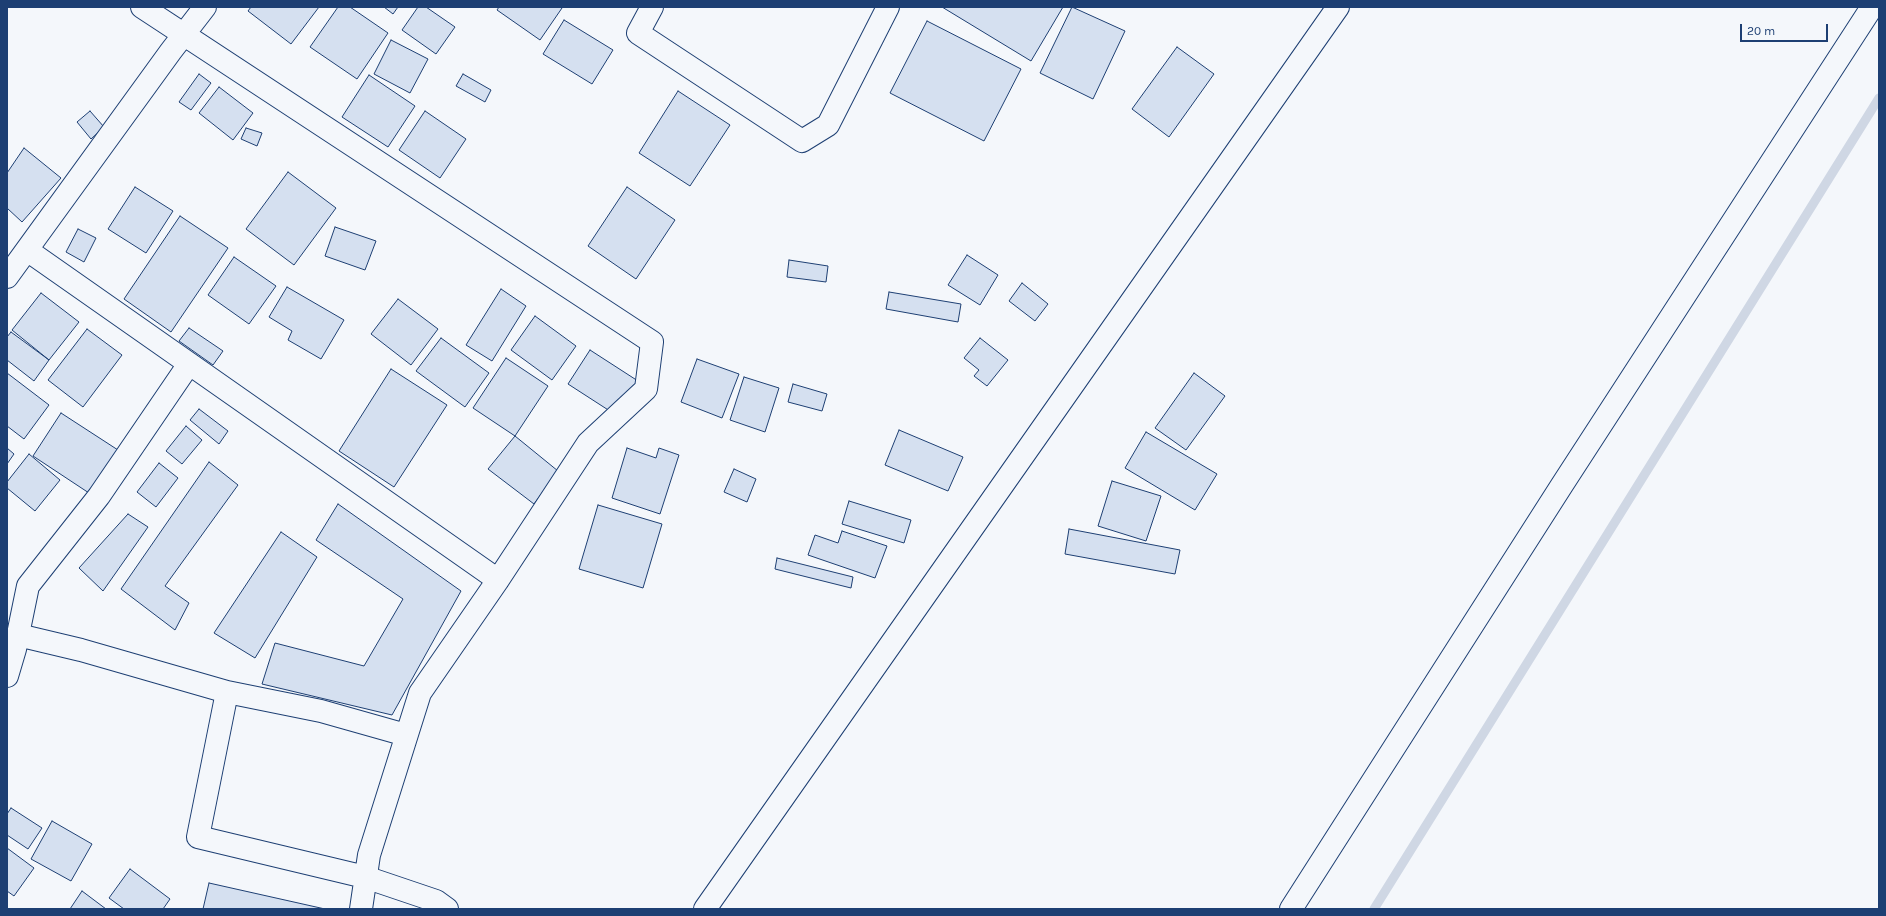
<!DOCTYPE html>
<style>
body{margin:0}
#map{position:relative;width:1886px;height:916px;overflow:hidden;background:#f4f7fb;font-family:Karla,sans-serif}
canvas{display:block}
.frame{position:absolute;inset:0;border:8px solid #1d3f73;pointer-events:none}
.scale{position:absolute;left:1740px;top:24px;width:88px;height:18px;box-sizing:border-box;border:2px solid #1d3f73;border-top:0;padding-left:5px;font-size:12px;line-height:14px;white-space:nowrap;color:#1d3f73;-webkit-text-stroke:3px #f4f7fb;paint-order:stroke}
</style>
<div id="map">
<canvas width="1886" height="916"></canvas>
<div class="frame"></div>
<div class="scale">20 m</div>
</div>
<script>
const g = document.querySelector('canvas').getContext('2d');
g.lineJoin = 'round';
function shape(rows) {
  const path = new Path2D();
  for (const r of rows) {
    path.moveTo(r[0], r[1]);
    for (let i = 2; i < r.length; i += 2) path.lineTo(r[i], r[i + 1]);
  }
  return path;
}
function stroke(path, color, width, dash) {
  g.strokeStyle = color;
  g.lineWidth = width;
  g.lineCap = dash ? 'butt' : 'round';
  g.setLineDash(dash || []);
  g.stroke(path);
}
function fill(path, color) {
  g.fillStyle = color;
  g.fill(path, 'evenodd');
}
const stream = shape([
 [1374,909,1879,98]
]);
const building = shape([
 [251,7,319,7,291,44,248,11,251,7],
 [338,7,350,7,388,33,357,79,310,47,338,7],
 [384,7,398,7,393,14,384,7],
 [418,7,426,7,455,27,436,54,402,30,418,7],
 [499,7,560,7,562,8,540,40,497,10,499,7],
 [942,7,1063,7,1031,61,942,7],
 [1072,7,1125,31,1093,99,1040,73,1072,7],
 [564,20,613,50,592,84,543,54,564,20],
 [927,21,1021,69,984,141,890,93,927,21],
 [391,40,428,59,410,93,374,74,391,40],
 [1177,47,1214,74,1169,137,1132,109,1177,47],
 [199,74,211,83,191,110,179,102,199,74],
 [463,74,491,90,485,102,456,86,463,74],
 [369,75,415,106,388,147,342,117,369,75],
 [219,87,253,113,233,140,199,113,219,87],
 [678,91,730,125,690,186,639,153,678,91],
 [90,111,104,127,91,139,77,122,90,111],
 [425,111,466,139,440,178,399,150,425,111],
 [246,128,262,133,257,146,241,139,246,128],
 [24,148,61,178,22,222,7,208,7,173,24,148],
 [288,172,336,208,294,265,246,229,288,172],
 [135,187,173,211,146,253,108,229,135,187],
 [627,187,675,220,636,279,588,246,627,187],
 [180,216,228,248,171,332,124,299,180,216],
 [335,227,376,241,365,270,325,256,335,227],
 [78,229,96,238,84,262,66,252,78,229],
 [967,255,998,275,980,305,948,285,967,255],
 [234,257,276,286,249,324,208,295,234,257],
 [789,260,828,266,826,282,787,277,789,260],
 [1022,283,1048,304,1035,321,1009,301,1022,283],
 [287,287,344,320,321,359,288,340,292,331,269,317,287,287],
 [501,289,526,306,492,361,466,345,501,289],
 [889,292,961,304,958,322,886,309,889,292],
 [41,293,79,322,49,360,12,330,41,293],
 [398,299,438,329,411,365,371,334,398,299],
 [535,316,576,346,552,380,511,350,535,316],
 [189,328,223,351,213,365,179,341,189,328],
 [87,329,122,355,83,407,48,380,87,329],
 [11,332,49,360,34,381,7,360,7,337,11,332],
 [441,338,489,373,465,407,416,371,441,338],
 [980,338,1008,360,987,386,974,376,979,370,964,358,980,338],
 [590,350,638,381,616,415,568,384,590,350],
 [506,358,548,386,515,436,473,408,506,358],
 [697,359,739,374,722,418,681,402,697,359],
 [391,369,447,405,394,487,339,451,391,369],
 [7,373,49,405,24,439,7,426,7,373],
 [1194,373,1225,396,1186,450,1155,428,1194,373],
 [744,377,779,388,765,432,730,420,744,377],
 [793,384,827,394,822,411,788,402,793,384],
 [199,409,228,431,219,444,190,420,199,409],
 [61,413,118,450,89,493,33,456,61,413],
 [186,426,202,440,182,464,166,451,186,426],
 [899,430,963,457,948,491,885,465,899,430],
 [1146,432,1217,474,1195,510,1125,468,1146,432],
 [515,436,558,471,534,504,488,469,515,436],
 [7,448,14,454,7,464,7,448],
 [627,448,656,458,659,448,679,455,660,514,612,498,627,448],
 [29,454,60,480,35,511,7,488,7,482,29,454],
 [209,462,238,485,165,586,189,603,175,630,121,589,209,462],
 [159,463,178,478,156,507,137,492,159,463],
 [734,469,756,479,747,502,724,492,734,469],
 [1112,481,1161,496,1146,541,1098,526,1112,481],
 [849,501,911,520,904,543,842,524,849,501],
 [338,504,461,591,392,715,262,684,275,643,364,666,403,599,316,540,338,504],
 [598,505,662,524,643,588,579,569,598,505],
 [128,514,148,527,103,591,79,568,128,514],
 [1069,529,1180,550,1175,574,1065,554,1069,529],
 [842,531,887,546,875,578,808,555,815,535,838,543,842,531],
 [281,532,317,557,255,658,214,633,281,532],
 [777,558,853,577,851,588,775,569,777,558],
 [11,808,42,828,28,849,7,835,7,814,11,808],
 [52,821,92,844,71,881,31,859,52,821],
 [7,848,34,868,14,896,7,891,7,848],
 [130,869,170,899,163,909,124,909,109,898,130,869],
 [209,883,325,909,203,909,209,883],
 [82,891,106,909,70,909,82,891]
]);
const street = shape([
 [142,7,652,342,646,389,588,443,498,580,420,693,369,855,361,909],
 [652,7,638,33,802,141,828,125,888,7],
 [27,250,498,580],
 [7,277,171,51,205,7],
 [18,635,81,650,227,692],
 [7,676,15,649,28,586,99,496,189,364],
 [406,735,321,711,227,692,198,837,365,877,436,901,447,909],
 [1291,909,1562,485,1872,7]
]);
const primary = shape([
 [705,909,1338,7]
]);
stroke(stream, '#cfd7e4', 9);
fill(building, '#d5e0f0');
stroke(building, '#1d3f73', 1);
stroke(street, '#1d3f73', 24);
stroke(primary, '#1d3f73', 24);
stroke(street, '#f4f7fb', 22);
stroke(primary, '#f4f7fb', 22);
</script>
